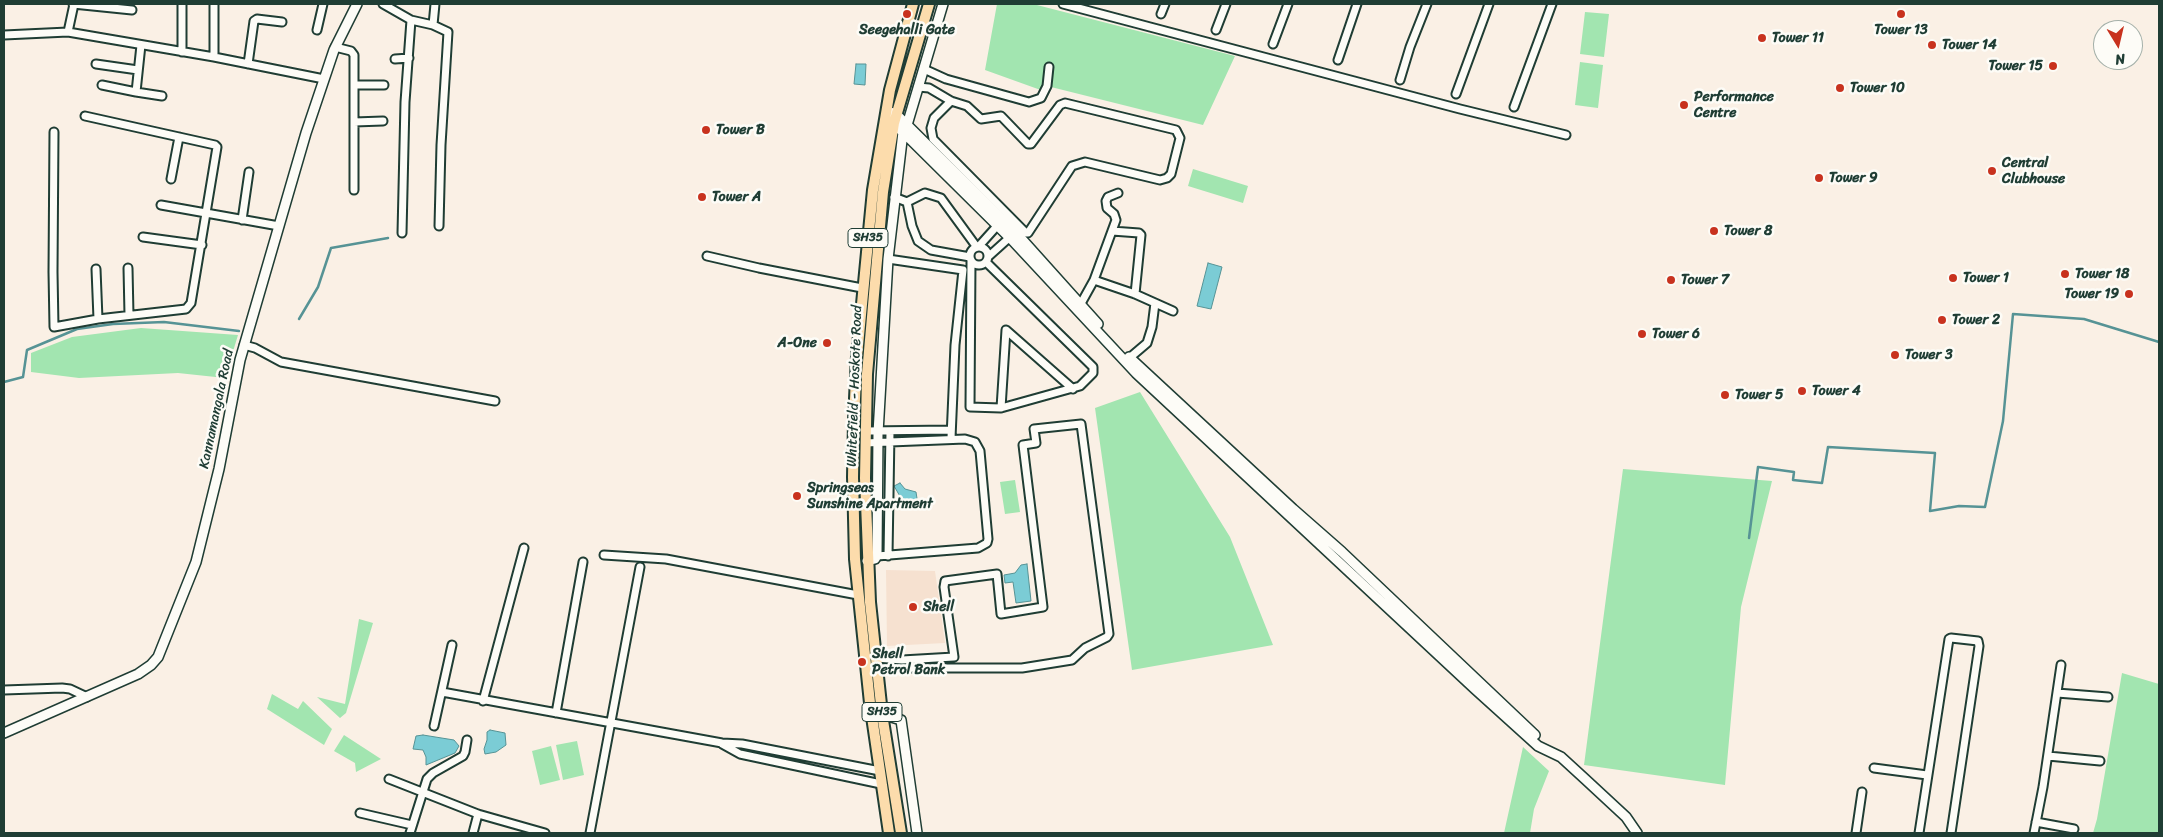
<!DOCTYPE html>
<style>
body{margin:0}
#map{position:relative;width:2163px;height:837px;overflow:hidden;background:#faf0e5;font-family:Sriracha,sans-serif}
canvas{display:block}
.frame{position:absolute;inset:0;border:5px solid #1f3d34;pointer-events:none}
.north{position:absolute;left:2093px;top:20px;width:50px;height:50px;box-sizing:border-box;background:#fdfcf7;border:1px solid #a4b0a9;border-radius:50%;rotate:171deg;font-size:14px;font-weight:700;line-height:20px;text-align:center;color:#1f3d34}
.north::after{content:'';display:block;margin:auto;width:18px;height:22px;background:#c8321e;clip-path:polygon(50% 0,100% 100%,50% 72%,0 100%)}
</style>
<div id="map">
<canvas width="2163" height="837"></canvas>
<div class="frame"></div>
<div class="north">N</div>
</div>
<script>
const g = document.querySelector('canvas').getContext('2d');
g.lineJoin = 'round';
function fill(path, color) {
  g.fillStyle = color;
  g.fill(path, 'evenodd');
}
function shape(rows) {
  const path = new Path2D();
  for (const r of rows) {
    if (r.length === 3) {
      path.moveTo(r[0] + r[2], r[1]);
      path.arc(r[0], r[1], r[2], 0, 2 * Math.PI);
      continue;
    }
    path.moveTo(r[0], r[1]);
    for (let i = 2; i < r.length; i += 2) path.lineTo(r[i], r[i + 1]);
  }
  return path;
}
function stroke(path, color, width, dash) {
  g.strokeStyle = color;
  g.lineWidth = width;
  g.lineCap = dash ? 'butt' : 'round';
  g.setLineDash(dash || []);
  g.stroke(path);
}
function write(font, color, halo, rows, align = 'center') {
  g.font = font + ' Sriracha,sans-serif';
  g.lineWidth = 5;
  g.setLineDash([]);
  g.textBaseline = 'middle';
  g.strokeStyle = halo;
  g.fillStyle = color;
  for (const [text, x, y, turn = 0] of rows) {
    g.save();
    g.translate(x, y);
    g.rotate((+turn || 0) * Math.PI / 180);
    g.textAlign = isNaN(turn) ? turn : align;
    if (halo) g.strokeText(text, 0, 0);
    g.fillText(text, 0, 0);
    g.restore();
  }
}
const built = shape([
 [886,570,935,571,945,643,887,646]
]);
const green = shape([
 [997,4,1033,4,1235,56,1203,125,1051,87,1049,93,985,70],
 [1585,12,1609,14,1604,57,1580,54],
 [1580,62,1603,65,1598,108,1575,105],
 [1193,169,1248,186,1243,203,1188,186],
 [141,328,238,335,225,378,178,373,79,378,31,372,31,353,72,337],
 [1140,392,1230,537,1273,645,1132,670,1095,408],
 [1623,469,1772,481,1741,607,1725,785,1584,765],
 [1015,480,1020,512,1005,514,1000,482],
 [359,619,373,623,346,713,340,718,317,697,345,704],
 [2122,673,2159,684,2159,833,2093,833,2097,819],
 [272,694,298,709,303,701,332,729,324,745,267,709],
 [344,735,381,759,356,772,355,763,334,751],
 [577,741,584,775,563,780,556,745],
 [551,746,560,780,540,785,532,751],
 [1523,747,1549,771,1534,809,1530,833,1504,833]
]);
const water = shape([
 [856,64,866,64,865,85,854,84,856,64],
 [1208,263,1222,267,1211,309,1197,306,1208,263],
 [900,483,905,489,916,492,918,505,908,503,901,498,894,486,900,483],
 [1027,564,1031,601,1016,603,1013,582,1005,583,1004,575,1015,573,1021,565,1027,564],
 [490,730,505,733,506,745,496,752,485,754,484,749,487,740,487,732,490,730],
 [423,735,454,740,459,746,455,753,426,765,426,757,423,750,413,749,416,736,423,735]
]);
const stream = shape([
 [299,319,318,287,331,248,388,238],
 [4,382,23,377,27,350,77,329,113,324,164,322,239,331],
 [1749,538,1758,467,1794,472,1793,480,1822,483,1828,447,1935,453,1930,511,1959,506,1985,507,2003,421,2013,314,2084,319,2159,342]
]);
const street = shape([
 [73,4,132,10],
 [182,4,182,52],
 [383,4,411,20,433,25,448,32,441,145,439,226],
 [1063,4,1460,109,1566,135],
 [1161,14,1165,4],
 [433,25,435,4],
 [317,30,323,4],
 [1216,30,1226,4],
 [68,32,74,4],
 [4,35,68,32,214,57,324,79],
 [1273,44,1288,4],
 [335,47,351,51,354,55,354,190],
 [214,57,214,4],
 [395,59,409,58],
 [1338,60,1357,4],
 [96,64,138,70],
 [248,64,254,21,257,19,282,22],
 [924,69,946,79,1029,102,1041,98,1047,86,1049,67],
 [1400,80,1410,47,1427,4],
 [102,85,136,92,141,45],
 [354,85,384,85],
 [918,87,929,88,951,101,967,106,981,119,1001,116,1028,144,1031,144,1060,105,1065,103,1176,130,1180,138,1171,174,1167,178,1160,180,1085,162,1072,166,1028,233,1026,233,933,139,931,128,934,118,951,101],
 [136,92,162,96],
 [1456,94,1489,4],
 [1514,107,1552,4],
 [354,122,383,121],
 [54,132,53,272,54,327,98,319,186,309,191,303,217,147,215,145,85,116],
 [171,179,179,137],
 [894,197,907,202,912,226,918,241,931,250,970,257],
 [907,202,925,193,941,198,976,246],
 [161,205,279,226],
 [242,220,249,172],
 [1112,231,1139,233,1141,235,1135,294],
 [402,233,405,102,411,20],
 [143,237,202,245],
 [979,246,997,226],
 [979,256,9],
 [707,256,759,268,862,288],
 [989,256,1009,238],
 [888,259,963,270,955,345,951,438],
 [971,261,970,407,1001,408,1080,386,1093,373,1093,367,986,262],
 [128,268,129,315],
 [96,269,98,319],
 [1094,280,1135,294,1173,311],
 [1079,307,1094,280,1116,220,1114,214,1107,208,1106,201,1108,197,1118,193],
 [244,345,255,348,281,362,495,401],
 [1127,360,1147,343,1152,327,1155,303],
 [1001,408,1006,330,1073,389],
 [865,431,951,430],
 [865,443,965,439,975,442,980,451,988,539,987,543,978,548,877,556],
 [604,555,666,559,858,595],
 [888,556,890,432],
 [876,658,902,660,954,657,944,587,945,581,997,574,1001,614,1043,607,1023,445,1036,443,1034,429,1081,424,1109,634,1107,637,1085,648,1072,660,1022,668,877,668],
 [4,690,62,688,70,689,87,697],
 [442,692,722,743,742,744,880,771],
 [2057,693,2108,697],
 [483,701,524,548],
 [556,713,583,562],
 [434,726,452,645],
 [722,744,740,754,881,784],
 [2048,756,2100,761],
 [1874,768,1927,775],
 [389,779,478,814,545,833],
 [360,813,412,825],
 [2036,822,2074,829],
 [410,833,427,779,433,773,463,756,465,752,467,740],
 [473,833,478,814],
 [590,833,640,567],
 [1856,833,1862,792],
 [1919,833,1949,639,1951,638,1978,641,1979,646,1951,833],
 [2034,833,2043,787,2061,665]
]);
const secondary = shape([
 [890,112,897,115,1019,236,1098,324],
 [889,121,903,132,1012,240,1136,373,1475,689,1538,746,1561,757,1585,779,1626,817,1637,833],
 [1129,357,1293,509,1342,552,1535,735],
 [867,561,875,559,877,555,878,433,888,259,903,132,907,125,943,4],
 [882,714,901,720,917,833],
 [4,733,138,674,151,665,158,657,196,562,219,469,240,360,306,133,334,50,357,4]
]);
const primary = shape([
 [889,833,870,703,855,559,853,477,854,420,857,356,873,190,890,90,913,4],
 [901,833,882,714,870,602,865,478,867,374,883,192,894,123,929,4]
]);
const markers = [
 [907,14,5,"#c8321e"],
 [1901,14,5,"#c8321e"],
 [1762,38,5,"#c8321e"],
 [1932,45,5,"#c8321e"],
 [2053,66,5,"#c8321e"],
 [1840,88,5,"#c8321e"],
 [1684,105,5,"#c8321e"],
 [706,130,5,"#c8321e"],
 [1992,171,5,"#c8321e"],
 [1819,178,5,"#c8321e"],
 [702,197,5,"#c8321e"],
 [1714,231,5,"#c8321e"],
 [2065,274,5,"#c8321e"],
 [1953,278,5,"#c8321e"],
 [1671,280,5,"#c8321e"],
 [2129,294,5,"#c8321e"],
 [1942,320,5,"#c8321e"],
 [1642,334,5,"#c8321e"],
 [827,343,5,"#c8321e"],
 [1895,355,5,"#c8321e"],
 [1802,391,5,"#c8321e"],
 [1725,395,5,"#c8321e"],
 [797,496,5,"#c8321e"],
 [913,607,5,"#c8321e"],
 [862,662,5,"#c8321e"]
];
const shields = [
 [868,238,40],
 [882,712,40]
];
const shieldNames = [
 ["SH35",868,238],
 ["SH35",882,712]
];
const poiNames = [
 ["Seegehalli Gate",907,30,"center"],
 ["Tower 13",1901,30,"center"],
 ["Tower 11",1772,38],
 ["Tower 14",1942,45],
 ["Tower 15",2043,66,"right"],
 ["Tower 10",1850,88],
 ["Performance",1694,97],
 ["Centre",1694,113],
 ["Tower B",716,130],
 ["Central",2002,163],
 ["Clubhouse",2002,179],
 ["Tower 9",1829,178],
 ["Tower A",712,197],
 ["Tower 8",1724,231],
 ["Tower 18",2075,274],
 ["Tower 1",1963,278],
 ["Tower 7",1681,280],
 ["Tower 19",2119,294,"right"],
 ["Tower 2",1952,320],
 ["Tower 6",1652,334],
 ["A-One",817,343,"right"],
 ["Tower 3",1905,355],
 ["Tower 4",1812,391],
 ["Tower 5",1735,395],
 ["Springseas",807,488],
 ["Sunshine Apartment",807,504],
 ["Shell",923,607],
 ["Shell",872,654],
 ["Petrol Bank",872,670]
];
const streetNames = [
 ["Whitefield - Hoskote Road",855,386,-88],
 ["Kannamangala Road",217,409,-78]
];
fill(built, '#f6e1d0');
fill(green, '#a2e5b0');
fill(water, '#7bccd5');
stroke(water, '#569395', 1);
stroke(stream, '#569395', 2.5);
stroke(street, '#1f3d34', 11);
stroke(secondary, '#1f3d34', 12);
stroke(primary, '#1f3d34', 14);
stroke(street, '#fdfcf7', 7);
stroke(secondary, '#fdfcf7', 9);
stroke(primary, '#fcdcac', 10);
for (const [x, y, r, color] of markers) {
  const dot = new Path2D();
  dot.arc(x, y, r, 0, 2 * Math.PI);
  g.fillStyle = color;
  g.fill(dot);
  stroke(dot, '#fdfcf7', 2);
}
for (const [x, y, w] of shields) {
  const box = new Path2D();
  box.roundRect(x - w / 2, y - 9.5, w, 19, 4);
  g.fillStyle = '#fdfcf7';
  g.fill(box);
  stroke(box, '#1f3d34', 1);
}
write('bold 12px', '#1f3d34', null, shieldNames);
write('bold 14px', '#1f3d34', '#fdfcf7', poiNames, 'left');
write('14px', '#1f3d34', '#fdfcf7', streetNames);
</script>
